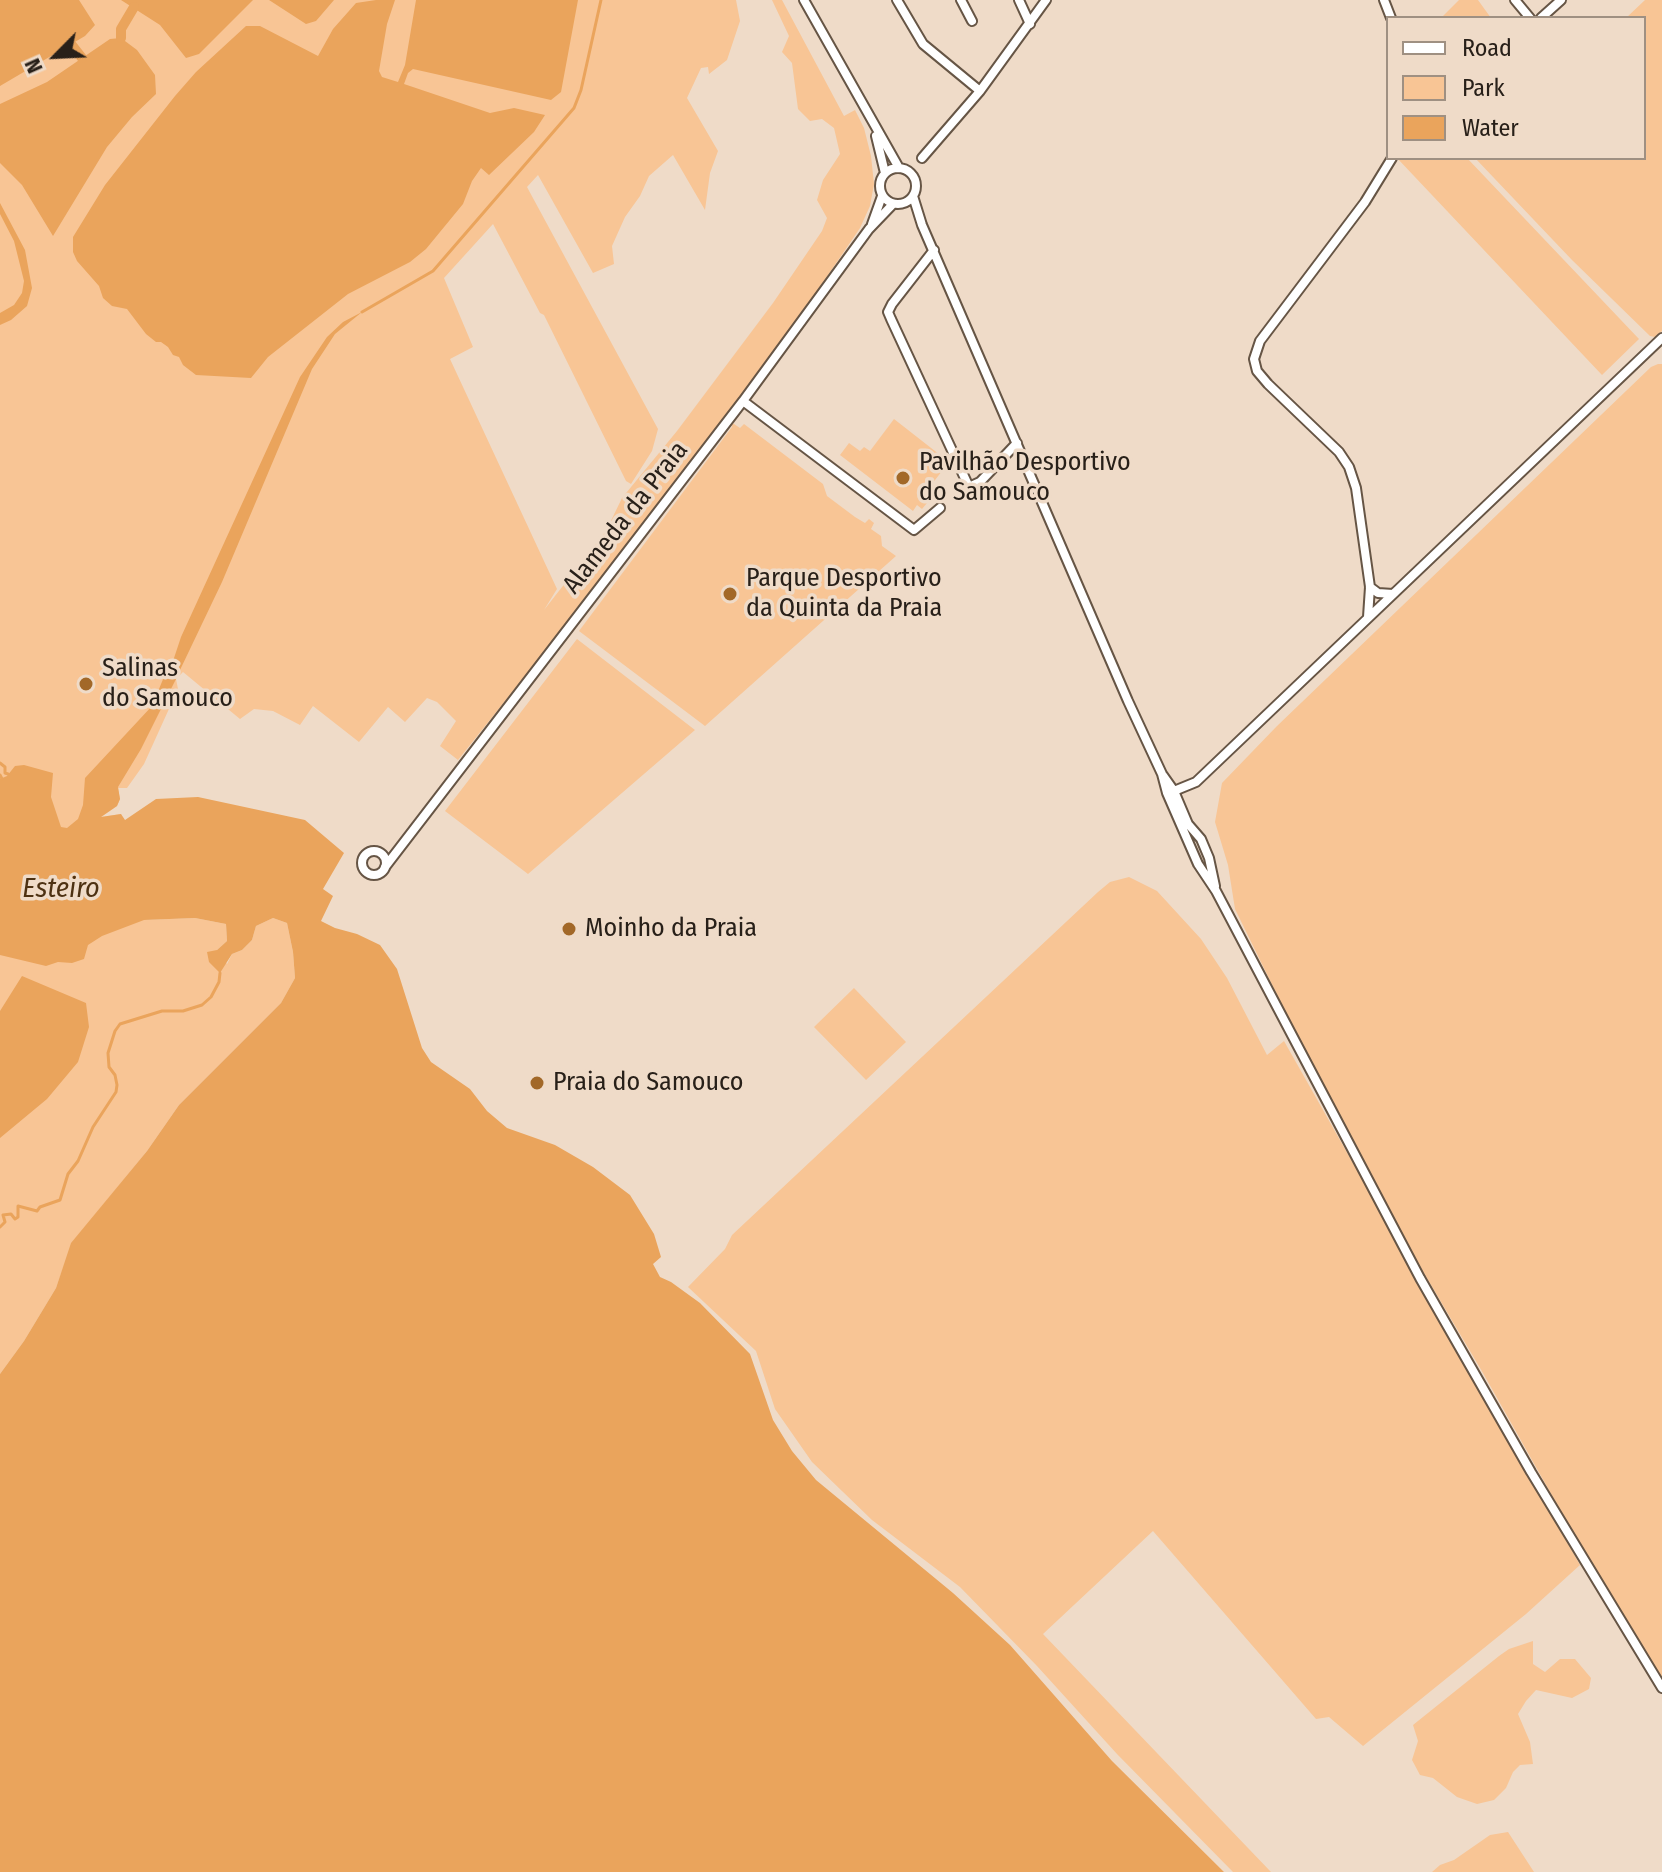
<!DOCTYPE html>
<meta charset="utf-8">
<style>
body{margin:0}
#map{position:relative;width:1662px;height:1872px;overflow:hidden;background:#efdbc8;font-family:"Fira Sans Condensed",sans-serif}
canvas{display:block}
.legend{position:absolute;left:1386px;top:16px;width:260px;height:144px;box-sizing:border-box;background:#efdbc8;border:2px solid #9f9082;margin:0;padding:10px 14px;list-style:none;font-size:24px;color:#282019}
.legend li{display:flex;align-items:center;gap:16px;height:40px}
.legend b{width:40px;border:2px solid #9f9082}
.north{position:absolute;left:16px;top:16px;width:80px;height:80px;-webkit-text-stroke:6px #efdbc8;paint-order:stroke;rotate:246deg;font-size:22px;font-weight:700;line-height:32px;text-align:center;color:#282019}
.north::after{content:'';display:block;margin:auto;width:28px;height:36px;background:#282019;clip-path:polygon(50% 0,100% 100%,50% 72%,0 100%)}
</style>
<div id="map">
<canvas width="1662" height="1872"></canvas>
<ul class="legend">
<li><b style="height:10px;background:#fff"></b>Road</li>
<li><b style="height:22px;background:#f8c595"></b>Park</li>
<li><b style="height:22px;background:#eaa45c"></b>Water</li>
</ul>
<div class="north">N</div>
</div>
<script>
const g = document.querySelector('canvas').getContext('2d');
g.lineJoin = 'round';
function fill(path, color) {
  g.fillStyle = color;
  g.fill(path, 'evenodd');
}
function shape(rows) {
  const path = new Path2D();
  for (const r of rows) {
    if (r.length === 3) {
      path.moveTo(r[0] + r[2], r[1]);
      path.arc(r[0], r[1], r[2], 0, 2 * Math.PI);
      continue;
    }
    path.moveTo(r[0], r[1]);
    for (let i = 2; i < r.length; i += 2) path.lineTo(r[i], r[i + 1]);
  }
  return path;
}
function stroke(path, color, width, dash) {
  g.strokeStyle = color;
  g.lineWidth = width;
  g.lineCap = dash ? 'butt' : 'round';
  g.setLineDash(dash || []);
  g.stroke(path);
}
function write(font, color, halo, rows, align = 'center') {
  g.font = font + ' "Fira Sans Condensed",sans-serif';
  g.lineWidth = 7;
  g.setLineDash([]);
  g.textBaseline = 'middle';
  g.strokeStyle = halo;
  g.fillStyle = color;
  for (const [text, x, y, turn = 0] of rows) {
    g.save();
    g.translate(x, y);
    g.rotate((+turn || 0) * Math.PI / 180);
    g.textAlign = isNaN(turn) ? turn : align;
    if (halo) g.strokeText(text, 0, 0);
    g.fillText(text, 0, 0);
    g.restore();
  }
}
const green = shape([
 [0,0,736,0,740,21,727,60,709,74,708,67,701,68,687,98,718,151,710,173,705,210,673,155,649,176,640,196,625,217,612,246,614,264,593,273,538,175,527,187,658,429,652,451,631,484,626,481,544,315,540,313,493,224,444,278,473,347,450,359,557,589,544,610,606,531,622,498,677,431,773,303,822,231,827,218,817,200,823,180,840,154,834,128,822,119,810,121,798,109,792,63,782,52,789,36,772,0,782,0,844,116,855,110,864,128,871,156,874,184,870,206,860,228,750,390,738,400,666,499,458,760,440,746,456,721,437,702,427,698,405,722,388,707,359,742,313,706,300,725,273,711,254,709,240,719,183,672,176,679,178,689,144,764,127,788,118,788,120,799,117,806,101,817,121,814,144,920,195,918,226,924,227,941,217,950,227,964,232,954,242,950,252,940,256,926,273,918,287,923,293,952,295,978,281,1003,179,1105,147,1151,72,1243,56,1288,24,1341,0,1374],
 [1459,0,1478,0,1491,18,1441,18],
 [1645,0,1662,0,1662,331,1655,337,1650,336,1572,260,1475,158,1644,158,1644,18,1626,18],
 [1397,158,1467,158,1639,339,1602,375],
 [1658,364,1662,364,1662,1680,1590,1563,1483,1373,1405,1241,1304,1050,1235,909,1228,865,1215,822,1222,783,1277,726,1651,367],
 [894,419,949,462,925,493,928,496,925,501,927,503,922,509,917,505,913,511,840,455,849,443,860,451,864,447,870,451],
 [731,422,740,428,744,424,823,484,827,496,855,517,865,523,869,519,874,523,871,529,881,536,882,546,896,556,705,726,579,631,732,427],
 [577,639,695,730,528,874,445,811],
 [1129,877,1157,891,1201,939,1227,978,1267,1055,1284,1041,1580,1565,1526,1614,1363,1746,1329,1717,1316,1719,1153,1531,1043,1634,1271,1872,1233,1872,1117,1754,1037,1666,960,1587,872,1520,812,1462,775,1409,756,1351,688,1287,725,1249,732,1235,1098,892,1110,882],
 [854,988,906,1042,866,1080,814,1027],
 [1533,1641,1533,1664,1545,1672,1560,1659,1575,1659,1591,1678,1589,1689,1572,1698,1536,1690,1526,1701,1518,1714,1530,1742,1533,1764,1520,1765,1513,1772,1506,1788,1494,1800,1477,1804,1457,1797,1433,1778,1420,1775,1412,1760,1418,1741,1413,1725,1499,1656,1509,1649],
 [1508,1832,1534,1872,1432,1872,1440,1865,1454,1860,1490,1835]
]);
const water = shape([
 [0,0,79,0,95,25,85,36,0,86],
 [121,0,253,0,199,54,186,58,160,25],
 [269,0,334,0,316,21,306,24],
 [376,0,395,0,387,24,379,71,382,77,398,82,405,65,416,0,578,0,561,92,551,100,413,69,408,73,404,84,490,113,514,108,545,115,534,132,489,175,481,168,472,181,463,204,426,249,410,262,348,294,268,357,251,378,196,375,183,365,179,357,173,355,168,347,161,342,156,342,146,334,127,309,112,306,103,298,99,286,77,261,73,252,73,237,105,185,175,96,196,72,246,26,260,26,318,56,333,29,356,3],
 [121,38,137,50,155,75,156,94,132,117,107,147,53,236,22,185,0,163,0,104,47,82,110,39],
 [0,203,25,250,32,288,27,306,11,320,0,325,0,313,14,305,22,293,24,281,14,241,0,214],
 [362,312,335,334,312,369,222,582,180,670,172,664,181,637,300,377,327,337,343,322],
 [166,672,176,679,141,749,118,787,120,799,117,806,101,817,121,814,125,820,156,799,198,797,305,820,344,853,323,889,333,896,321,921,335,928,357,934,380,945,397,969,422,1048,431,1062,470,1089,487,1111,507,1128,555,1145,593,1167,630,1195,654,1234,661,1257,653,1264,660,1277,671,1282,700,1303,750,1354,773,1420,792,1451,816,1480,953,1593,1010,1645,1112,1761,1224,1872,0,1872,0,1374,24,1341,56,1288,71,1243,147,1151,179,1105,281,1003,295,978,293,952,287,923,273,918,256,926,252,940,242,950,232,954,220,973,209,962,207,952,217,950,227,941,226,924,195,918,144,920,102,936,88,945,84,959,72,963,58,962,46,966,0,955,0,779,7,776,15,766,24,765,53,773,51,797,61,827,67,828,78,819,83,805,85,778,152,706],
 [22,976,86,1003,89,1027,78,1062,47,1099,0,1138,0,1011]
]);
const stream = shape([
 [362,312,433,271,574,108,581,90,601,0],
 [0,763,5,767,5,773,8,774],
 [0,775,2,779],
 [0,1227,5,1222,3,1215,11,1214,15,1219,18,1217,18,1206,37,1211,40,1207,60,1200,68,1174,78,1161,93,1127,116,1092,117,1085,115,1075,109,1067,108,1053,115,1031,120,1024,162,1011,183,1011,202,1005,211,997,219,982,220,973]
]);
const canal = shape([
 [121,38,121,29,134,7],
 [71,44,82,58]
]);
const street = shape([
 [804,0,899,168],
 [897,0,923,44,980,91],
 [961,0,972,21],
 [1019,0,1030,24],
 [1384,0,1391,18],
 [1515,0,1530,18],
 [1541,18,1561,0],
 [876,136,885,173],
 [922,158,980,91,1046,0],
 [898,186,18],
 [913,196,922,225,1128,701,1162,774,1174,791,1188,824,1201,839,1209,858,1215,886],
 [872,224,882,196],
 [934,250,892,304,888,312,891,319,969,487,980,482,1017,443],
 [743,401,914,530,940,508],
 [1370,587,1378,593,1393,594],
 [1368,617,1370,587,1356,488,1349,467,1339,452,1268,384,1257,371,1254,359,1260,341,1365,202,1392,158],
 [1162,774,1167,793,1198,864,1216,891,1420,1278,1531,1472,1662,1688],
 [1174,791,1196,782,1662,338],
 [374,863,12],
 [385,867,743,401,869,229,893,204]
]);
const markers = [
 [903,478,8,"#a26828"],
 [730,594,8,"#a26828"],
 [86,684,8,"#a26828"],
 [569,929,8,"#a26828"],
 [537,1083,8,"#a26828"]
];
const poiNames = [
 ["Pavilhão Desportivo",919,463],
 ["do Samouco",919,493],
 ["Parque Desportivo",746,579],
 ["da Quinta da Praia",746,609],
 ["Salinas",102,669],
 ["do Samouco",102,699],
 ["Moinho da Praia",585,929],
 ["Praia do Samouco",553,1083]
];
const streetNames = [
 ["Alameda da Praia",626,518,-52]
];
const waterNames = [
 ["Esteiro",61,889]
];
fill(green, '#f8c595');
fill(water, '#eaa45c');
stroke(stream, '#eaa45c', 3);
stroke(canal, '#eaa45c', 10);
stroke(street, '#665545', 12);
stroke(street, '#fff', 8);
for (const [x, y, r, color] of markers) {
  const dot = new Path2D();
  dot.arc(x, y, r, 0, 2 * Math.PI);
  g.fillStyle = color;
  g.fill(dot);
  stroke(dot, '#efdbc8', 3);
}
write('26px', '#282019', '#efdbc8', poiNames, 'left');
write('26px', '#282019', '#efdbc8', streetNames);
write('italic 28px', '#4d3112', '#efdbc8', waterNames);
</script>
